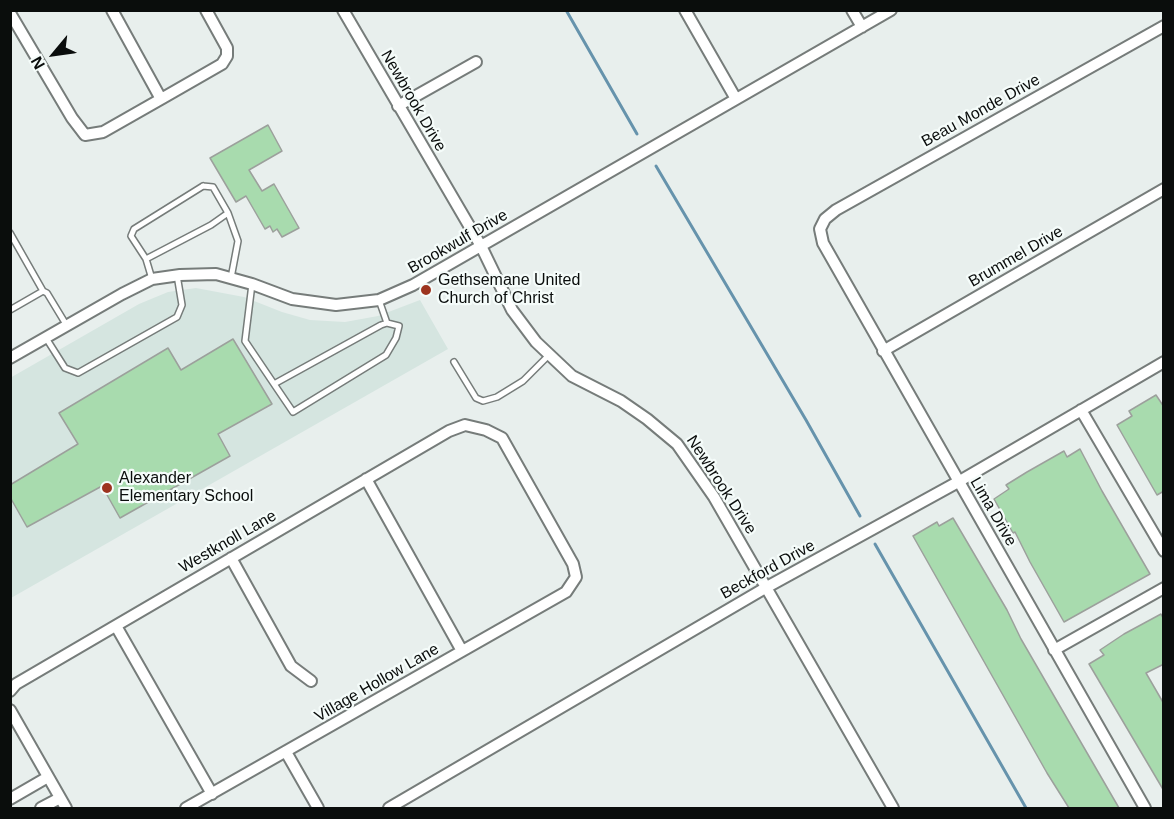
<!DOCTYPE html>
<style>
body{margin:0}
#map{position:relative;width:1174px;height:819px;overflow:hidden;background:#e8efed;font-family:Arial,sans-serif}
canvas{display:block}
.frame{position:absolute;inset:0;border:12px solid #0a0d0c;pointer-events:none}
.north{position:absolute;left:24px;top:24px;width:60px;height:60px;-webkit-text-stroke:4px #f5fcfa;paint-order:stroke;rotate:241deg;font-size:16px;font-weight:700;line-height:24px;text-align:center;color:#0a0d0c}
.north::after{content:'';display:block;margin:auto;width:21px;height:27px;background:#0a0d0c;clip-path:polygon(50% 0,100% 100%,50% 72%,0 100%)}
</style>
<div id="map">
<canvas width="1174" height="819"></canvas>
<div class="frame"></div>
<div class="north">N</div>
</div>
<script>
const g = document.querySelector('canvas').getContext('2d');
g.lineJoin = 'round';
function fill(path, color) {
  g.fillStyle = color;
  g.fill(path, 'evenodd');
}
function shape(rows) {
  const path = new Path2D();
  for (const r of rows) {
    path.moveTo(r[0], r[1]);
    for (let i = 2; i < r.length; i += 2) path.lineTo(r[i], r[i + 1]);
  }
  return path;
}
function stroke(path, color, width, dash) {
  g.strokeStyle = color;
  g.lineWidth = width;
  g.lineCap = dash ? 'butt' : 'round';
  g.setLineDash(dash || []);
  g.stroke(path);
}
function write(font, color, halo, rows, align = 'center') {
  g.font = font + ' Arial,sans-serif';
  g.lineWidth = 4.5;
  g.setLineDash([]);
  g.textBaseline = 'middle';
  g.strokeStyle = halo;
  g.fillStyle = color;
  for (const [text, x, y, turn = 0] of rows) {
    g.save();
    g.translate(x, y);
    g.rotate((+turn || 0) * Math.PI / 180);
    g.textAlign = isNaN(turn) ? turn : align;
    if (halo) g.strokeText(text, 0, 0);
    g.fillText(text, 0, 0);
    g.restore();
  }
}
const built = shape([
 [196,288,244,297,282,312,310,320,345,322,378,316,420,300,448,349,11,598,10,378,139,304,168,292]
]);
const stream = shape([
 [566,10,637,134],
 [656,166,806,420,860,516],
 [875,544,1026,808]
]);
const building = shape([
 [268,125,282,151,249,170,262,191,274,184,299,228,282,237,277,229,273,232,270,226,265,229,246,196,236,202,210,158,268,125],
 [233,339,272,404,218,434,230,456,120,518,102,486,27,527,10,497,10,485,78,444,59,413,168,348,181,370,233,339],
 [1156,395,1164,407,1164,491,1157,495,1117,425,1132,416,1129,411,1156,395],
 [1080,449,1102,491,1150,574,1064,622,1030,562,1015,532,1013,533,994,499,1009,489,1006,485,1027,472,1064,451,1067,457,1080,449],
 [953,518,1007,610,1021,639,1119,808,1069,808,1047,773,913,536,937,522,939,526,953,518],
 [1161,614,1164,620,1164,664,1146,673,1164,704,1164,791,1089,664,1104,655,1100,650,1124,634,1161,614]
]);
const service = shape([
 [203,186,213,187,228,213,211,225,146,259,131,236,134,229,203,186],
 [228,213,238,241,231,278],
 [10,233,43,291],
 [146,259,152,279],
 [252,284,245,341,274,384,293,412,386,355,396,338,399,326,387,323,381,325,274,384],
 [379,300,387,323],
 [10,310,43,291,47,293,67,326],
 [46,338,65,368,78,373,177,317,182,305,177,275],
 [454,362,476,398,483,401,497,397,523,381,549,355]
]);
const minor = shape([
 [343,10,481,246,512,310,536,342,572,376,621,401,647,419,677,444,714,497,893,808],
 [685,10,736,99],
 [852,10,862,27],
 [10,13,72,118,85,135,103,132,161,99,112,10],
 [161,99,222,64,227,56,227,48,206,10],
 [398,106,476,62],
 [883,351,1164,189],
 [10,358,122,294,152,279,180,275,216,274,252,284,292,299,336,305,379,300,413,285,891,10],
 [1081,410,1164,551],
 [366,479,462,651],
 [231,558,291,666,311,681],
 [116,626,212,794],
 [1054,650,1164,588],
 [10,691,16,684,449,431,465,425,486,430,502,438,573,564,576,577,566,592,186,808],
 [10,710,66,808],
 [286,752,318,808],
 [10,799,48,777],
 [41,808,60,798],
 [389,808,767,587,958,482,1164,362],
 [1145,808,823,243,820,229,825,219,836,210,1164,26]
]);
const markers = [
 [426,290,6,"#9d341f"],
 [107,488,6,"#9d341f"]
];
const streetNames = [
 ["Newbrook Drive",413,101,60],
 ["Beau Monde Drive",981,111,-29],
 ["Brookwulf Drive",458,242,-30],
 ["Brummel Drive",1016,257,-30],
 ["Newbrook Drive",721,485,57],
 ["Lima Drive",993,512,60],
 ["Westknoll Lane",228,542,-30],
 ["Beckford Drive",768,570,-29],
 ["Village Hollow Lane",377,683,-30]
];
const poiNames = [
 ["Gethsemane United",438,281],
 ["Church of Christ",438,299],
 ["Alexander",119,479],
 ["Elementary School",119,497]
];
fill(built, '#d5e5e0');
stroke(stream, '#6693ac', 3);
fill(building, '#a8dbae');
stroke(building, '#9ca09c', 1.5);
stroke(service, '#767c7a', 8);
stroke(minor, '#767c7a', 14);
stroke(service, '#fff', 5);
stroke(minor, '#fff', 10);
for (const [x, y, r, color] of markers) {
  const dot = new Path2D();
  dot.arc(x, y, r, 0, 2 * Math.PI);
  g.fillStyle = color;
  g.fill(dot);
  stroke(dot, '#f5fcfa', 2);
}
write('16px', '#0a0d0c', '#f5fcfa', streetNames);
write('16px', '#0a0d0c', '#f5fcfa', poiNames, 'left');
</script>
